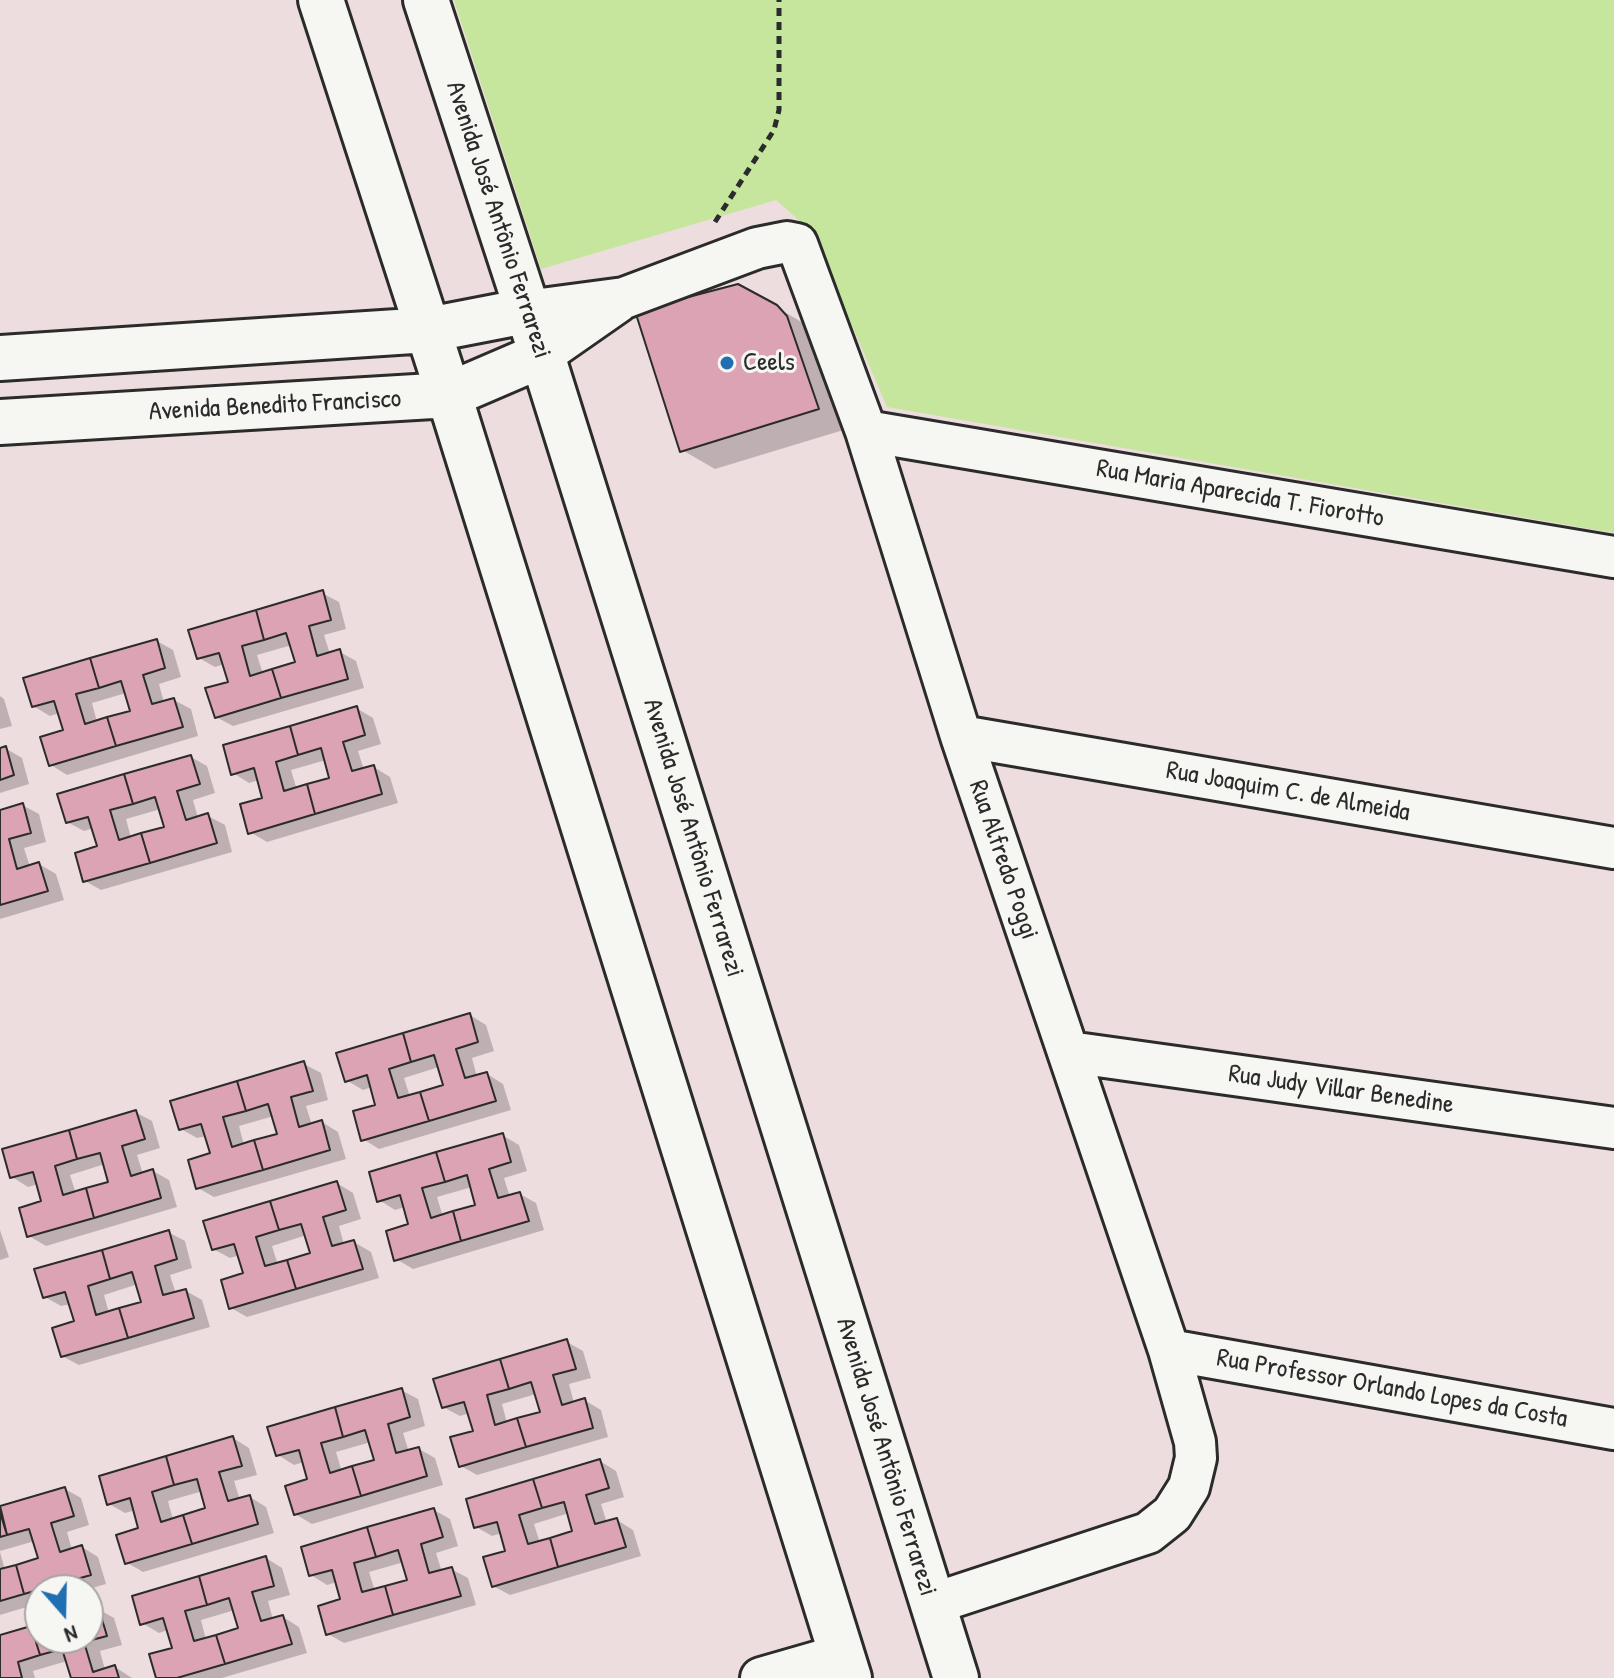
<!DOCTYPE html>
<meta charset="utf-8">
<style>
body{margin:0}
#map{position:relative;width:1614px;height:1678px;overflow:hidden;background:#eedddf;font-family:"Patrick Hand",sans-serif}
canvas{display:block}
.north{position:absolute;left:24px;top:1574px;width:80px;height:80px;box-sizing:border-box;background:#f6f6f2;border:2px solid #a5a5a2;border-radius:50%;rotate:160deg;font-size:22px;font-weight:700;line-height:32px;text-align:center;color:#2b2b2b}
.north::after{content:'';display:block;margin:auto;width:28px;height:36px;background:#1f6fb2;clip-path:polygon(50% 0,100% 100%,50% 72%,0 100%)}
</style>
<div id="map">
<canvas width="1614" height="1678"></canvas>
<div class="north">N</div>
</div>
<script>
const g = document.querySelector('canvas').getContext('2d');
g.lineJoin = 'round';
function fill(path, color) {
  g.fillStyle = color;
  g.fill(path, 'evenodd');
}
function shape(rows) {
  const path = new Path2D();
  for (const r of rows) {
    path.moveTo(r[0], r[1]);
    for (let i = 2; i < r.length; i += 2) path.lineTo(r[i], r[i + 1]);
  }
  return path;
}
function stroke(path, color, width, dash) {
  g.strokeStyle = color;
  g.lineWidth = width;
  g.lineCap = dash ? 'butt' : 'round';
  g.setLineDash(dash || []);
  g.stroke(path);
}
function write(font, color, halo, rows, align = 'center') {
  g.font = font + ' "Patrick Hand",sans-serif';
  g.lineWidth = 6;
  g.setLineDash([]);
  g.textBaseline = 'middle';
  g.strokeStyle = halo;
  g.fillStyle = color;
  for (const [text, x, y, turn = 0] of rows) {
    g.save();
    g.translate(x, y);
    g.rotate((+turn || 0) * Math.PI / 180);
    g.textAlign = isNaN(turn) ? turn : align;
    if (halo) g.strokeText(text, 0, 0);
    g.fillText(text, 0, 0);
    g.restore();
  }
}
const green = shape([
 [454,0,1614,0,1614,533,887,407,812,232,776,200,541,269]
]);
const shadow = shape([
 [776,307,810,327,850,428,715,469,682,450],
 [322,593,339,602,346,629,324,635,330,654,340,652,356,661,364,688,233,726,216,717,231,683,225,664,215,667,199,658],
 [292,645,297,663,263,674,257,655],
 [157,641,173,650,181,677,159,684,164,703,174,700,191,709,198,736,67,775,51,765,65,732,60,713,50,716,33,706],
 [126,693,132,712,97,722,92,703],
 [0,696,4,699,12,726,0,729],
 [356,708,373,718,381,744,358,751,364,770,374,767,390,777,398,803,267,842,250,832,265,799,259,780,249,783,233,773],
 [326,760,332,780,297,790,291,770],
 [5,748,22,758,29,784,0,793,0,750],
 [191,757,207,766,215,793,193,800,198,818,208,816,225,825,232,852,101,890,85,881,99,847,94,828,84,831,67,822],
 [161,809,166,828,131,838,126,819],
 [22,805,39,814,46,842,24,848,30,867,39,864,56,874,64,900,0,919,0,812],
 [470,1015,486,1025,494,1051,472,1058,477,1077,487,1074,503,1084,511,1110,379,1149,363,1139,378,1106,372,1087,363,1090,346,1080],
 [439,1067,445,1086,410,1097,404,1078],
 [304,1064,321,1073,328,1100,306,1106,312,1125,322,1122,338,1132,346,1159,214,1197,198,1188,212,1154,207,1136,197,1138,181,1129],
 [274,1116,280,1135,244,1145,239,1126],
 [135,1112,152,1121,160,1148,137,1155,143,1174,153,1171,169,1180,177,1207,46,1246,29,1236,44,1203,38,1184,28,1187,12,1177],
 [105,1164,111,1183,76,1194,70,1175],
 [502,1135,519,1145,527,1171,504,1178,510,1197,520,1194,536,1203,544,1230,413,1269,396,1259,411,1226,405,1207,395,1210,379,1200],
 [472,1187,478,1206,443,1217,437,1197],
 [337,1183,353,1193,361,1219,339,1226,344,1245,354,1242,371,1252,379,1278,247,1317,231,1308,245,1274,240,1255,230,1258,213,1249],
 [307,1235,312,1255,278,1265,272,1246],
 [0,1230,9,1257,0,1260],
 [168,1232,185,1241,192,1268,170,1275,176,1294,186,1291,202,1300,210,1327,79,1365,62,1356,77,1322,71,1304,61,1306,45,1297],
 [138,1284,144,1303,109,1313,104,1295],
 [567,1342,583,1351,591,1378,569,1384,574,1403,584,1400,601,1410,608,1437,477,1475,461,1466,475,1432,470,1413,460,1416,443,1407],
 [536,1394,542,1413,507,1423,502,1404],
 [401,1390,418,1399,425,1426,403,1433,409,1452,419,1449,435,1458,443,1485,312,1524,295,1514,310,1481,304,1462,294,1465,278,1455],
 [371,1442,377,1461,342,1472,336,1452],
 [233,1438,249,1448,257,1475,234,1481,240,1500,250,1497,266,1507,274,1533,143,1572,126,1562,141,1529,136,1510,125,1513,109,1504],
 [203,1491,208,1510,173,1520,168,1501],
 [600,1461,616,1471,624,1497,601,1504,607,1523,617,1520,633,1530,641,1556,510,1595,493,1586,508,1552,502,1533,492,1536,476,1527],
 [569,1513,575,1532,540,1543,534,1524],
 [65,1489,81,1498,89,1525,67,1532,72,1550,82,1547,98,1557,106,1584,85,1590,40,1590,40,1603,0,1615,0,1552,5,1570,40,1560,35,1541,0,1551,0,1508],
 [434,1510,450,1519,458,1546,436,1553,442,1572,451,1569,468,1578,476,1605,344,1643,328,1634,342,1601,337,1582,327,1585,311,1575],
 [404,1562,409,1581,375,1591,369,1572],
 [266,1558,282,1568,290,1595,268,1601,273,1620,283,1617,299,1627,307,1653,222,1678,158,1678,174,1649,168,1630,159,1633,142,1623],
 [235,1610,241,1629,206,1640,201,1620],
 [98,1609,114,1618,122,1645,100,1651,105,1670,115,1667,132,1678,73,1678,67,1661,33,1671,35,1678,0,1678,0,1637,40,1625,40,1638,88,1638,88,1611]
]);
const building = shape([
 [738,284,777,305,787,316,819,409,680,452,635,311,738,284],
 [323,590,331,620,309,626,317,656,340,649,348,679,281,698,272,669,295,662,286,633,264,640,256,610,323,590],
 [256,610,264,640,242,646,250,676,272,669,281,698,215,718,205,688,228,682,219,653,197,659,188,630,256,610],
 [157,639,165,668,143,675,152,704,174,698,183,727,116,746,107,717,130,711,121,681,99,688,90,658,157,639],
 [90,658,99,688,76,694,85,724,107,717,116,746,49,766,40,737,63,730,54,701,32,707,23,678,90,658],
 [357,706,365,735,343,742,352,771,374,765,382,794,315,814,307,784,329,778,321,748,298,755,290,726,357,706],
 [290,726,298,755,276,762,284,791,307,784,315,814,248,834,240,804,262,798,254,768,231,775,223,745,290,726],
 [6,746,14,775,0,780,0,748,6,746],
 [191,755,200,784,177,791,186,820,208,813,217,843,150,863,141,833,164,827,155,797,133,804,124,774,191,755],
 [124,774,133,804,110,810,119,840,141,833,150,863,83,882,75,853,97,846,88,817,66,823,57,794,124,774],
 [23,803,31,833,9,839,17,869,39,862,48,891,0,905,0,810,23,803],
 [470,1013,478,1042,456,1049,465,1078,487,1072,496,1101,429,1121,420,1092,443,1085,434,1055,411,1062,403,1033,470,1013],
 [403,1033,411,1062,389,1069,398,1098,420,1092,429,1121,361,1141,353,1111,375,1105,367,1075,345,1082,336,1053,403,1033],
 [304,1061,313,1091,291,1097,299,1127,322,1120,330,1150,263,1170,254,1140,277,1134,268,1104,246,1111,237,1081,304,1061],
 [237,1081,246,1111,223,1117,232,1147,254,1140,263,1170,196,1189,188,1160,210,1153,201,1124,179,1130,170,1101,237,1081],
 [136,1110,145,1139,122,1146,131,1176,153,1169,161,1198,94,1218,86,1188,108,1182,100,1153,77,1159,69,1130,136,1110],
 [69,1130,77,1159,55,1166,63,1195,86,1188,94,1218,27,1237,19,1208,41,1201,33,1172,10,1178,2,1149,69,1130],
 [503,1133,511,1162,489,1169,498,1198,520,1192,529,1221,461,1241,453,1211,475,1205,467,1175,445,1182,436,1152,503,1133],
 [436,1152,445,1182,422,1188,431,1218,453,1211,461,1241,394,1261,386,1231,408,1224,400,1195,377,1202,369,1172,436,1152],
 [337,1181,346,1210,323,1217,332,1246,354,1240,363,1269,296,1289,287,1260,310,1253,301,1224,279,1230,270,1201,337,1181],
 [270,1201,279,1230,256,1237,265,1266,287,1260,296,1289,229,1309,221,1280,243,1273,234,1244,212,1250,203,1221,270,1201],
 [169,1230,177,1259,155,1266,163,1295,186,1289,194,1318,128,1338,119,1308,141,1302,132,1272,110,1279,102,1250,169,1230],
 [102,1250,110,1279,88,1286,96,1315,119,1308,128,1338,61,1357,52,1328,74,1321,65,1292,43,1298,34,1269,102,1250],
 [567,1339,576,1369,553,1375,562,1405,585,1398,593,1428,526,1447,517,1418,540,1412,531,1382,509,1389,500,1359,567,1339],
 [500,1359,509,1389,487,1395,495,1425,517,1418,526,1447,459,1467,450,1437,473,1431,464,1402,442,1408,433,1379,500,1359],
 [402,1388,410,1417,388,1424,396,1453,419,1447,427,1476,361,1496,352,1466,374,1460,365,1430,343,1437,335,1407,402,1388],
 [335,1407,343,1437,321,1443,330,1473,352,1466,361,1496,294,1515,285,1486,307,1479,299,1450,276,1456,267,1427,335,1407],
 [233,1436,242,1466,219,1472,228,1501,250,1495,258,1524,192,1544,183,1515,205,1508,197,1479,174,1485,166,1456,233,1436],
 [166,1456,174,1485,152,1492,161,1522,183,1515,192,1544,125,1564,116,1535,138,1528,130,1498,107,1505,99,1476,166,1456],
 [600,1459,609,1488,586,1495,595,1524,617,1518,626,1547,558,1567,550,1538,572,1531,564,1502,542,1508,533,1479,600,1459],
 [533,1479,542,1508,519,1515,528,1544,550,1538,558,1567,492,1587,483,1557,505,1551,497,1522,474,1528,466,1499,533,1479],
 [65,1487,74,1516,51,1523,60,1552,82,1545,91,1575,24,1594,16,1565,38,1558,29,1529,7,1535,0,1506,65,1487],
 [434,1508,443,1537,421,1544,429,1573,452,1567,461,1596,393,1615,385,1586,407,1580,398,1550,376,1557,367,1527,434,1508],
 [0,1512,7,1535,0,1537,0,1512],
 [367,1527,376,1557,354,1563,362,1592,385,1586,393,1615,326,1635,318,1606,340,1599,332,1570,309,1576,301,1547,367,1527],
 [266,1556,274,1586,252,1592,261,1621,283,1615,292,1644,225,1664,216,1635,238,1628,229,1598,207,1605,199,1576,266,1556],
 [16,1565,24,1594,0,1601,0,1569,16,1565],
 [199,1576,207,1605,185,1611,194,1641,216,1635,225,1664,177,1678,156,1678,149,1654,172,1648,163,1618,140,1625,132,1596,199,1576],
 [98,1606,107,1636,84,1642,93,1672,115,1665,119,1678,71,1678,62,1649,40,1655,31,1626,40,1623,40,1638,88,1638,88,1609,98,1606],
 [31,1626,40,1655,18,1662,22,1678,0,1678,0,1635,31,1626]
]);
const path = shape([
 [715,222,774,130,779,110,779,0]
]);
const minor = shape([
 [526,311,624,298,757,248,787,242,797,244,866,431,961,736,1169,1350,1195,1442,1196,1458,1189,1487,1172,1514,1148,1533,932,1604],
 [542,355,618,302],
 [866,431,1614,557],
 [961,736,1614,848],
 [1069,1052,1614,1128],
 [1169,1350,1614,1429],
 [761,1678,841,1655]
]);
const tertiary = shape([
 [321,0,449,395,849,1678],
 [426,0,542,355,956,1678],
 [0,358,428,330,526,311],
 [0,422,449,395,542,355]
]);
const markers = [
 [727,363,8,"#1f6fb2"]
];
const streetNames = [
 ["Avenida José Antônio Ferrarezi",498,220,72],
 ["Avenida Benedito Francisco",275,406,-3],
 ["Rua Maria Aparecida T. Fiorotto",1240,494,10],
 ["Rua Joaquim C. de Almeida",1288,792,10],
 ["Avenida José Antônio Ferrarezi",693,838,73],
 ["Rua Alfredo Poggi",1003,860,71],
 ["Rua Judy Villar Benedine",1341,1090,8],
 ["Rua Professor Orlando Lopes da Costa",1392,1389,10],
 ["Avenida José Antônio Ferrarezi",886,1457,73]
];
const poiNames = [
 ["Ceels",743,363]
];
fill(green, '#c6e59d');
fill(shadow, '#0003');
fill(building, '#dba3b3');
stroke(building, '#2b2b2b', 2);
stroke(minor, '#2b2b2b', 46);
stroke(tertiary, '#2b2b2b', 50);
stroke(path, '#2b2b2b', 5, [8, 6]);
stroke(minor, '#f6f6f2', 40);
stroke(tertiary, '#f6f6f2', 44);
for (const [x, y, r, color] of markers) {
  const dot = new Path2D();
  dot.arc(x, y, r, 0, 2 * Math.PI);
  g.fillStyle = color;
  g.fill(dot);
  stroke(dot, '#f6f6f2', 3);
}
write('26px', '#2b2b2b', '#f6f6f2', streetNames);
write('26px', '#2b2b2b', '#f6f6f2', poiNames, 'left');
</script>
